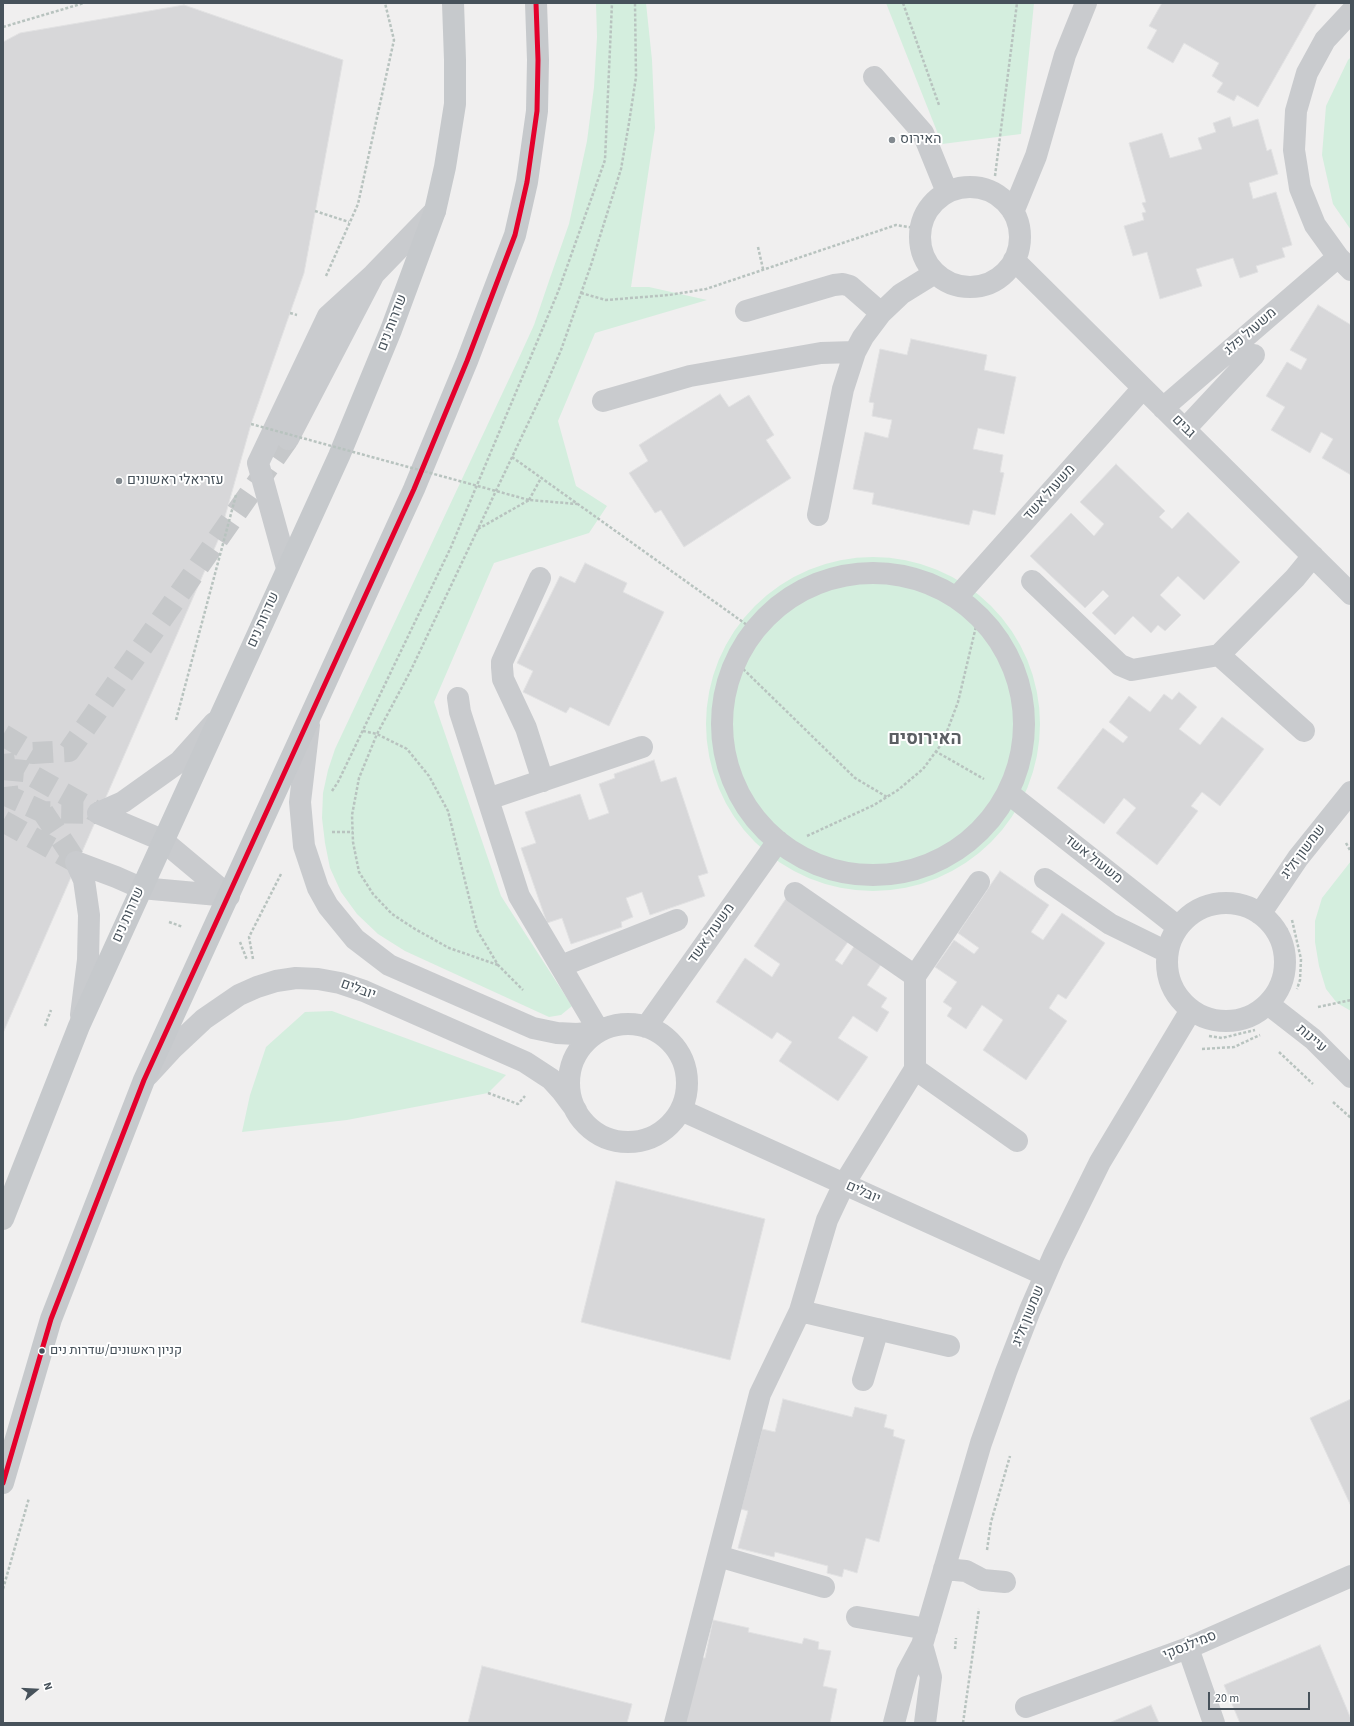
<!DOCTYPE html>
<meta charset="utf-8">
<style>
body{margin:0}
#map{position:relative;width:1354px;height:1726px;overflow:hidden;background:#f0efef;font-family:"Source Sans 3",sans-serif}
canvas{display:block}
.frame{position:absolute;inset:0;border:4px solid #47525b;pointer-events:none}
.north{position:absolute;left:16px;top:1670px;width:40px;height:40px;-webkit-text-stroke:3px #fff;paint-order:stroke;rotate:72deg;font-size:11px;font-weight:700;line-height:16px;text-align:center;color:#47525b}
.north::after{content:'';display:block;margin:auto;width:14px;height:18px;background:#47525b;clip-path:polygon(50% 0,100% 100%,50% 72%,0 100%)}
.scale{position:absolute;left:1208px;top:1692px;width:102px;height:18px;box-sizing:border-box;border:2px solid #47525b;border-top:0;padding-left:5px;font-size:12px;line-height:14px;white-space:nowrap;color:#47525b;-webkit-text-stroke:3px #fff;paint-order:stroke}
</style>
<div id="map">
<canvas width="1354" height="1726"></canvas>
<div class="frame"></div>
<div class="north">N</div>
<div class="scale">20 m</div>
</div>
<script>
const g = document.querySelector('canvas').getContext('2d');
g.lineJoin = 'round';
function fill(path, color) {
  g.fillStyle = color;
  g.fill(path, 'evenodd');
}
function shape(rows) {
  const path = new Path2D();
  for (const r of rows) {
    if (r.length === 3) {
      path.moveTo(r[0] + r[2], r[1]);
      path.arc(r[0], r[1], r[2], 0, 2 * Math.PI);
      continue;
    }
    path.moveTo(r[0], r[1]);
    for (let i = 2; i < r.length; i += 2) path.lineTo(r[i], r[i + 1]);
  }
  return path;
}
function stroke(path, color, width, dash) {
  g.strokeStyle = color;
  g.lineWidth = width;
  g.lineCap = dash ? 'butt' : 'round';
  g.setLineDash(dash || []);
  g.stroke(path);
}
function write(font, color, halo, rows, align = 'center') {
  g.font = font + ' "Source Sans 3",Heebo,sans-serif';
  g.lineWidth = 4;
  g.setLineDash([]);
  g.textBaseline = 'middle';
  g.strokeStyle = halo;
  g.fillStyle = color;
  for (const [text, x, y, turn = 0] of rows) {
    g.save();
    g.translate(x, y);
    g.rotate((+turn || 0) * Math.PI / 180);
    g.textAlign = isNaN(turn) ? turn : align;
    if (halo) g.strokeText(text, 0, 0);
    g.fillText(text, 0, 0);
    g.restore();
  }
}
const green = shape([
 [596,3,646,3,652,60,655,128,631,287,649,287,707,300,595,333,558,421,576,486,607,506,589,533,494,563,434,702,501,896,572,1006,561,1015,549,1017,405,951,378,934,357,914,341,892,330,868,325,843,322,818,323,793,328,770,335,749,518,360,534,325,550,278,569,224,587,141,594,87,597,37],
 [886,3,1034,3,1021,134,942,144],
 [1351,57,1351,230,1333,204,1322,155,1326,106,1348,60],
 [873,724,167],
 [1351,861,1351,1011,1337,1003,1326,989,1319,966,1315,942,1315,921,1322,898],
 [332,1011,506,1075,488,1093,347,1120,242,1132,250,1095,266,1047,305,1012]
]);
const building = shape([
 [1162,3,1317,3,1258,107,1237,95,1234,101,1217,92,1223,83,1212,76,1219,63,1184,43,1173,63,1147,48,1157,30,1149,26,1162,3],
 [184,5,343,60,304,273,251,424,219,538,3,1033,3,42,20,33,184,5],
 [1230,117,1233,127,1258,119,1267,151,1271,149,1278,174,1249,183,1253,199,1276,192,1292,245,1282,248,1285,257,1256,266,1258,272,1240,278,1233,258,1196,269,1202,286,1160,299,1147,252,1133,256,1124,226,1144,220,1142,213,1146,212,1142,203,1146,202,1129,143,1162,133,1170,158,1202,149,1198,138,1216,132,1213,123,1230,117],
 [1318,305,1351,325,1351,475,1322,458,1333,439,1321,432,1310,453,1271,430,1285,407,1266,396,1287,362,1301,370,1307,359,1290,350,1318,305],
 [911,339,987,355,984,370,1016,377,1004,434,978,428,973,449,1003,455,1000,472,1004,473,995,515,973,510,969,525,872,504,874,493,853,489,865,432,888,438,892,420,872,416,874,403,869,402,880,349,907,355,911,339],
 [720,394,729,407,749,395,774,435,766,440,791,478,684,547,661,510,655,513,629,473,648,461,639,445,720,394],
 [1116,464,1165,511,1159,517,1172,529,1188,512,1240,562,1204,600,1178,576,1160,595,1181,615,1165,631,1158,625,1151,633,1133,616,1115,635,1092,613,1109,596,1103,590,1085,608,1030,556,1071,513,1094,536,1104,524,1080,502,1116,464],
 [585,563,627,583,623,592,664,612,609,726,570,707,566,713,523,692,533,671,517,663,560,576,575,583,585,563],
 [1179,692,1197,707,1179,729,1200,745,1222,717,1264,749,1220,806,1202,792,1191,806,1198,811,1157,865,1116,833,1136,808,1124,798,1104,824,1057,788,1103,728,1123,743,1128,737,1109,722,1129,696,1150,712,1164,694,1172,700,1179,692],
 [654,760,661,782,676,777,708,873,698,876,705,896,650,915,642,892,626,898,633,917,621,922,622,927,571,944,562,918,547,923,521,848,536,843,525,812,580,794,589,820,609,813,599,784,615,778,614,774,654,760],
 [1000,871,1049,905,1031,932,1043,940,1062,913,1105,943,1066,999,1058,994,1049,1008,1067,1021,1026,1080,983,1050,1003,1020,982,1005,966,1029,947,1016,952,1008,943,1002,957,982,935,967,954,940,974,954,979,948,958,933,1000,871],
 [787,897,850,939,835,960,842,965,855,945,882,963,867,985,887,998,881,1007,889,1012,877,1032,853,1016,838,1038,868,1057,838,1101,779,1061,792,1042,777,1032,772,1039,716,1002,745,958,772,977,780,964,754,946,787,897],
 [616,1181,765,1219,730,1360,581,1322,616,1181],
 [783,1399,852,1417,855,1407,887,1415,884,1427,894,1430,893,1436,905,1440,879,1542,866,1538,857,1573,844,1569,842,1577,827,1573,828,1566,775,1552,774,1557,738,1548,748,1511,741,1509,762,1429,775,1432,783,1399],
 [1351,1399,1351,1506,1310,1418,1351,1399],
 [713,1620,749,1628,748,1632,802,1644,804,1638,819,1642,818,1649,831,1651,823,1686,837,1689,830,1723,685,1723,699,1657,705,1658,713,1620],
 [1320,1645,1351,1719,1351,1723,1240,1723,1224,1685,1320,1645],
 [482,1666,632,1704,627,1723,468,1723,482,1666],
 [1151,1705,1159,1723,1109,1723,1151,1705]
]);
const minorTunnel = shape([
 [3,735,33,753,69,751,288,439],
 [3,754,8,796,43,812,98,813],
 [3,769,24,771,95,811],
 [43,812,75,860],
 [3,821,76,862]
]);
const path = shape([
 [903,3,939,105],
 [3,27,84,3],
 [995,176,1017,3],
 [315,211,349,222],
 [758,247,763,269],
 [326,276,358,204,394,40,385,3],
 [581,293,606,300,669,295,706,289,896,225,921,229],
 [290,313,297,315],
 [512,457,754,630],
 [529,500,541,478],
 [478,529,529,500,577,504],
 [736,662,855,778,887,797],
 [176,720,236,495],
 [363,731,377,734,407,749,429,776,448,811,477,930,498,965,523,990],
 [935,751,984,779],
 [332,791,338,782,451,547,558,292,605,160,612,3],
 [332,832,353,832],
 [807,836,874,805,898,790,923,769,943,742,958,702,978,618],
 [1346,843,1351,852],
 [1292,920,1301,959,1300,980,1297,989],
 [169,922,183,927],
 [1286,928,1294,956,1290,985],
 [240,942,247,960],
 [253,959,249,937,281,874],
 [498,965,449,948,415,929,392,914,373,894,359,872,353,842,352,815,359,778,377,734,410,672,542,394,561,350,591,265,621,169,629,123,636,77,635,3],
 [1318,1007,1351,1000],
 [45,1026,51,1010],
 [1209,1036,1222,1038,1255,1030],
 [1202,1049,1234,1047,1260,1035],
 [1279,1052,1313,1084],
 [488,1093,518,1104,525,1096],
 [1333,1102,1351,1118],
 [987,1550,991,1522,1010,1456],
 [3,1589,29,1498],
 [955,1649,956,1638],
 [963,1723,979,1609]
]);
const minor = shape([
 [1351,12,1325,40,1307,73,1296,111,1294,150,1300,188,1315,225,1338,257,1351,270],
 [874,77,923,133,947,192],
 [970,237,50],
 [1013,212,1036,156,1065,55,1086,3],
 [1014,260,1351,594],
 [746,311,834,285,843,284,850,286,881,313],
 [603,401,690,376,821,353,855,352],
 [1163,408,1338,257],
 [1185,429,1254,355],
 [288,439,374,274,435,211],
 [818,515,843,389,855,352,863,337,881,313,901,294,935,273],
 [287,568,258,463,328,316,374,274],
 [873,724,151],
 [540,578,502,662,502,667,503,679,526,728,543,781],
 [1032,581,1120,665,1132,670,1219,655,1295,578,1313,556],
 [957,597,1143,388],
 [1219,655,1304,731],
 [458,698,460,712,519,896,599,1031],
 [309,725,300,802,304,846,318,888,328,906,355,939,389,965,533,1028,557,1033,577,1034,597,1032],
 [1008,793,1178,927],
 [488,799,642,747],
 [98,813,123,802,179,762,214,723],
 [98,813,162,840,229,896],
 [76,862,84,880,89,915,88,960,81,1015],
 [76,862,116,877,141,888,229,896],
 [1045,879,1110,924,1167,952],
 [795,893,915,976,915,1069,844,1184,827,1220,800,1311,760,1394,718,1556,824,1587],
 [1226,962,59],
 [1260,914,1298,858,1351,792],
 [561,966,677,920],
 [915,976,979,882],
 [1268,1004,1313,1039,1351,1077],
 [628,1083,59],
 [646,1027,778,841],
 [915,1069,1017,1141],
 [148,1075,172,1049,204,1019,239,995,257,987,276,981,296,978,318,979,340,983,364,991,525,1062,551,1079,561,1090,576,1110],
 [681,1110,1045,1275],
 [800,1311,949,1346],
 [863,1380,878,1329],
 [944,1569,966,1571,983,1580,1005,1582],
 [857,1617,927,1629],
 [922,1645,931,1677,925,1723],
 [1188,1648,1214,1723],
 [1026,1707,1188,1648,1351,1576],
 [675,1723,718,1556],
 [894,1723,907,1673,922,1645,981,1443,1006,1372,1030,1310,1054,1255,1100,1162,1191,1010]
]);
const major = shape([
 [3,1219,79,1026,339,456,391,330,435,211,445,167,455,104,455,60,453,3],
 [3,1483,51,1319,144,1080,414,489,467,361,515,235,527,182,537,111,538,60,536,3]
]);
const pathBridge = shape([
 [251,424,529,500]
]);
const bus1 = shape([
 [3,1483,51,1319,144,1080,414,489,467,361,515,235,527,182,537,111,538,60,536,3]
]);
const markers = [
 [892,140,4,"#82898f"],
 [119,481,4,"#82898f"],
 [42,1351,3.5,"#47525b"]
];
const busNames = [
 ["קניון ראשונים/שדרות נים",50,1351]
];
const poiNames = [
 ["האירוס",900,140],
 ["עזריאלי ראשונים",127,481]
];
const streetNames = [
 ["שדרות נים",393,323,-69],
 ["משעול פלג",1251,332,-41],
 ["גבים",1183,427,45],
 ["משעול אשד",1050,493,-48],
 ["שדרות נים",264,620,-66],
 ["שמשון זליג",1304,852,-53],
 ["משעול אשד",1093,860,38],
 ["שדרות נים",129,915,-66],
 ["משעול אשד",712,934,-55],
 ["יובלים",358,990,20],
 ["עיינות",1311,1039,41],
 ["יובלים",863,1193,24],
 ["שמשון זליג",1029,1316,-68],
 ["סמילנסקי",1190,1646,-22]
];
const districtNames = [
 ["האירוסים",925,740]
];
fill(green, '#d4eede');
fill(building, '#d7d7d9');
stroke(building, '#e1e1e2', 1);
stroke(minorTunnel, '#c6c8ca', 22, [22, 11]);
stroke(path, '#b8c3bf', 2.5, [3, 2]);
stroke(minor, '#c9cbce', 22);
stroke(major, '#c6c9cc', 22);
stroke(pathBridge, '#b8c3bf', 2.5, [3, 2]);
stroke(bus1, '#e4002b', 5);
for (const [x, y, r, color] of markers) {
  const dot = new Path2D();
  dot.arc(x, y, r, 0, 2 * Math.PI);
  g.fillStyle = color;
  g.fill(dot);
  stroke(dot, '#fff', 1.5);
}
write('13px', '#47525b', '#fff', busNames, 'left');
write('14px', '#47525b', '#fff', poiNames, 'left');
write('14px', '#47525b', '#fff', streetNames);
write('bold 18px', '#5b5f63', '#fff', districtNames);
</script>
